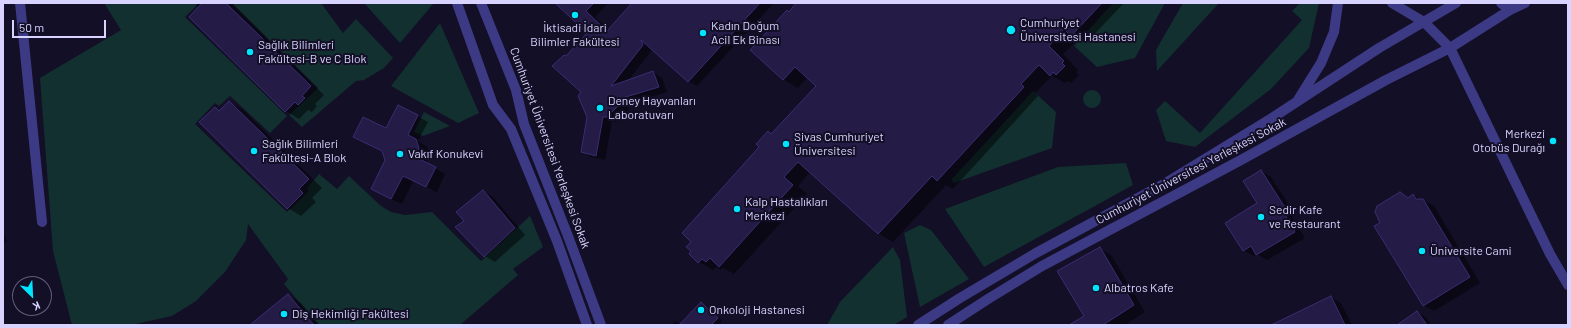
<!DOCTYPE html>
<meta charset="utf-8">
<style>
body{margin:0}
#map{position:relative;width:1571px;height:328px;overflow:hidden;background:#130f26;font-family:Barlow,sans-serif}
canvas{display:block}
.frame{position:absolute;inset:0;border:4px solid #d9d4ff;pointer-events:none}
.north{position:absolute;left:12px;top:276px;width:40px;height:40px;box-sizing:border-box;background:#130f26;border:1px solid #625e7d;border-radius:50%;rotate:156deg;font-size:11px;font-weight:700;line-height:16px;text-align:center;color:#d9d4ff}
.north::after{content:'';display:block;margin:auto;width:14px;height:18px;background:#00e5ff;clip-path:polygon(50% 0,100% 100%,50% 72%,0 100%)}
.scale{position:absolute;left:12px;top:20px;width:94px;height:18px;box-sizing:border-box;border:2px solid #d9d4ff;border-top:0;padding-left:5px;font-size:12px;line-height:14px;white-space:nowrap;color:#d9d4ff;-webkit-text-stroke:3px #130f26;paint-order:stroke}
</style>
<div id="map">
<canvas width="1571" height="328"></canvas>
<div class="frame"></div>
<div class="north">K</div>
<div class="scale">50 m</div>
</div>
<script>
const g = document.querySelector('canvas').getContext('2d');
g.lineJoin = 'round';
function fill(path, color) {
  g.fillStyle = color;
  g.fill(path, 'evenodd');
}
function shape(rows) {
  const path = new Path2D();
  for (const r of rows) {
    if (r.length === 3) {
      path.moveTo(r[0] + r[2], r[1]);
      path.arc(r[0], r[1], r[2], 0, 2 * Math.PI);
      continue;
    }
    path.moveTo(r[0], r[1]);
    for (let i = 2; i < r.length; i += 2) path.lineTo(r[i], r[i + 1]);
  }
  return path;
}
function stroke(path, color, width, dash) {
  g.strokeStyle = color;
  g.lineWidth = width;
  g.lineCap = dash ? 'butt' : 'round';
  g.setLineDash(dash || []);
  g.stroke(path);
}
function write(font, color, halo, rows, align = 'center') {
  g.font = font + ' Barlow,sans-serif';
  g.lineWidth = 4;
  g.setLineDash([]);
  g.textBaseline = 'middle';
  g.strokeStyle = halo;
  g.fillStyle = color;
  for (const [text, x, y, turn = 0] of rows) {
    g.save();
    g.translate(x, y);
    g.rotate((+turn || 0) * Math.PI / 180);
    g.textAlign = isNaN(turn) ? turn : align;
    if (halo) g.strokeText(text, 0, 0);
    g.fillText(text, 0, 0);
    g.restore();
  }
}
const green = shape([
 [104,3,199,3,185,17,287,116,270,133,230,96,219,106,215,103,195,124,287,212,309,191,307,188,319,174,337,189,349,176,381,206,391,212,405,215,432,212,481,261,530,216,543,247,513,269,518,275,460,325,318,325,284,284,288,279,248,224,246,240,225,272,196,301,172,316,131,325,72,325,53,251,40,78,121,30],
 [232,3,321,3,343,33,356,19,393,58,384,68,364,80,356,81,302,127,289,115,318,88],
 [364,3,434,3,400,43],
 [1113,3,1165,3,1135,58,1097,67,1074,46],
 [1183,3,1219,3,1157,71,1156,50],
 [1300,3,1319,3,1309,48,1271,89,1195,147,1166,141,1156,110,1165,101,1200,133,1302,20,1292,11],
 [440,23,479,113,458,123,391,86],
 [1092,99,9],
 [1033,91,1056,112,1052,148,954,183,951,180],
 [424,112,450,126,423,136,414,132],
 [1126,163,1133,185,984,267,945,209,1058,167],
 [920,225,931,230,969,279,920,307,904,233],
 [893,247,900,260,907,317,894,325,827,325,840,302]
]);
const shadow = shape([
 [199,3,231,3,324,95,315,104,317,106,312,112,308,110,299,119,286,111,196,5],
 [564,3,608,3,595,17,609,30,633,3,774,3,697,86,688,81,650,47,652,50,628,81,653,72,662,78,667,92,628,104,629,109,617,122,612,121,605,160,591,157,582,151,588,117,582,92,567,57,588,33],
 [798,3,1124,3,1086,43,1078,39,1063,54,1078,70,1076,72,1079,75,1071,83,1068,81,1065,83,1052,76,1035,93,1038,96,953,189,946,185,893,242,878,233,810,172,798,186,807,194,734,274,723,268,721,270,716,267,713,270,699,262,768,132,772,135,817,86,807,78,798,88,783,79,789,12],
 [229,102,243,110,322,188,312,198,316,202,301,216,288,208,201,122,215,108,220,111],
 [417,116,428,122,418,141,427,147,430,155,426,163,445,174,437,192,413,181,402,204,382,195,386,160,383,152,354,137,387,130],
 [1261,171,1271,177,1295,215,1292,217,1305,238,1267,260,1257,254,1254,256,1243,250,1259,203],
 [483,191,493,197,525,235,495,262,485,256,457,227,465,221],
 [1413,195,1434,206,1480,283,1434,311,1423,305,1381,223],
 [3,230,7,242,3,243],
 [1100,249,1111,255,1145,312,1125,325,1071,325,1085,316],
 [288,295,301,303,320,325,258,325],
 [1331,297,1341,303,1352,325,1279,325],
 [701,303,707,306,722,321,719,325,671,325,675,321,681,325],
 [1417,312,1426,317,1431,325,1407,325]
]);
const building = shape([
 [202,3,226,3,311,86,302,96,305,98,298,105,295,102,285,112,189,17,202,3],
 [555,3,594,3,586,11,607,31,632,3,760,3,688,82,641,40,643,45,611,86,653,71,659,87,619,99,620,104,607,117,603,117,596,156,581,152,587,117,578,96,581,92,552,66,564,55,566,56,587,33,555,3],
 [796,3,1102,3,1071,36,1064,29,1049,46,1064,61,1062,63,1065,66,1056,75,1053,72,1050,76,1039,65,1021,84,1024,87,937,181,932,176,878,234,798,162,784,177,793,185,719,267,710,258,706,262,702,259,698,263,689,254,691,251,686,247,691,242,682,233,759,147,756,144,768,131,771,134,816,86,795,67,783,80,750,50,787,10,789,12,796,3],
 [229,101,309,179,299,189,303,193,287,209,199,122,215,107,219,111,229,101],
 [398,105,418,115,408,135,416,139,419,148,415,157,436,167,426,187,403,176,391,199,371,189,385,160,382,151,353,137,363,117,386,128,398,105],
 [1261,170,1286,209,1283,211,1295,232,1256,255,1251,246,1243,251,1225,223,1257,203,1243,181,1261,170],
 [483,190,515,228,484,257,455,227,464,221,456,212,483,190],
 [1400,192,1408,198,1413,194,1416,199,1423,199,1470,277,1423,306,1374,226,1380,223,1375,212,1377,206,1400,192],
 [1100,247,1134,305,1103,325,1069,325,1084,316,1057,271,1100,247],
 [288,294,314,325,250,325,273,306,288,294],
 [1331,296,1345,325,1271,325,1331,296],
 [701,302,718,318,711,325,679,325,701,302],
 [1417,311,1427,325,1397,325,1417,311]
]);
const street = shape([
 [20,3,42,222],
 [457,3,493,105,511,129,557,241,587,325],
 [481,3,516,90,524,124,568,236,601,325],
 [1392,3,1424,22,1450,48,1550,254,1568,285],
 [1501,3,1510,10],
 [1298,100,1321,63,1334,32,1338,3],
 [918,325,960,298,1036,253,1164,184,1272,118,1379,48,1456,3],
 [948,325,988,299,1042,266,1241,160,1386,80,1450,48,1510,10,1525,3]
]);
const markers = [
 [575,15,4,"#00e5ff"],
 [1011,30,5,"#00e5ff"],
 [703,33,4,"#00e5ff"],
 [250,52,4,"#00e5ff"],
 [600,108,4,"#00e5ff"],
 [1553,141,4,"#00e5ff"],
 [786,144,4,"#00e5ff"],
 [254,151,4,"#00e5ff"],
 [400,154,4,"#00e5ff"],
 [737,209,4,"#00e5ff"],
 [1261,217,4,"#00e5ff"],
 [1422,251,4,"#00e5ff"],
 [1096,288,4,"#00e5ff"],
 [701,310,4,"#00e5ff"],
 [284,314,4,"#00e5ff"]
];
const poiNames = [
 ["Cumhuriyet",1020,23],
 ["Üniversitesi Hastanesi",1020,37],
 ["Kadın Doğum",711,26],
 ["Acil Ek Binası",711,40],
 ["İktisadi İdari",575,28,"center"],
 ["Bilimler Fakültesi",575,42,"center"],
 ["Sağlık Bilimleri",258,45],
 ["Fakültesi-B ve C Blok",258,59],
 ["Deney Hayvanları",608,101],
 ["Laboratuvarı",608,115],
 ["Merkezi",1545,134,"right"],
 ["Otobüs Durağı",1545,148,"right"],
 ["Sivas Cumhuriyet",794,137],
 ["Üniversitesi",794,151],
 ["Sağlık Bilimleri",262,144],
 ["Fakültesi-A Blok",262,158],
 ["Vakıf Konukevi",408,154],
 ["Kalp Hastalıkları",745,202],
 ["Merkezi",745,216],
 ["Sedir Kafe",1269,210],
 ["ve Restaurant",1269,224],
 ["Üniversite Cami",1430,251],
 ["Albatros Kafe",1104,288],
 ["Onkoloji Hastanesi",709,310],
 ["Diş Hekimliği Fakültesi",292,314]
];
const streetNames = [
 ["Cumhuriyet Üniversitesi Yerleşkesi Sokak",550,148,70],
 ["Cumhuriyet Üniversitesi Yerleşkesi Sokak",1191,171,-28]
];
fill(green, '#12302f');
fill(shadow, '#0007');
fill(building, '#241b47');
stroke(building, '#3b2d73', 1);
stroke(street, '#3d3a85', 10);
for (const [x, y, r, color] of markers) {
  const dot = new Path2D();
  dot.arc(x, y, r, 0, 2 * Math.PI);
  g.fillStyle = color;
  g.fill(dot);
  stroke(dot, '#130f26', 1.5);
}
write('12px', '#d9d4ff', '#130f26', poiNames, 'left');
write('12px', '#d9d4ff', '#130f26', streetNames);
</script>
